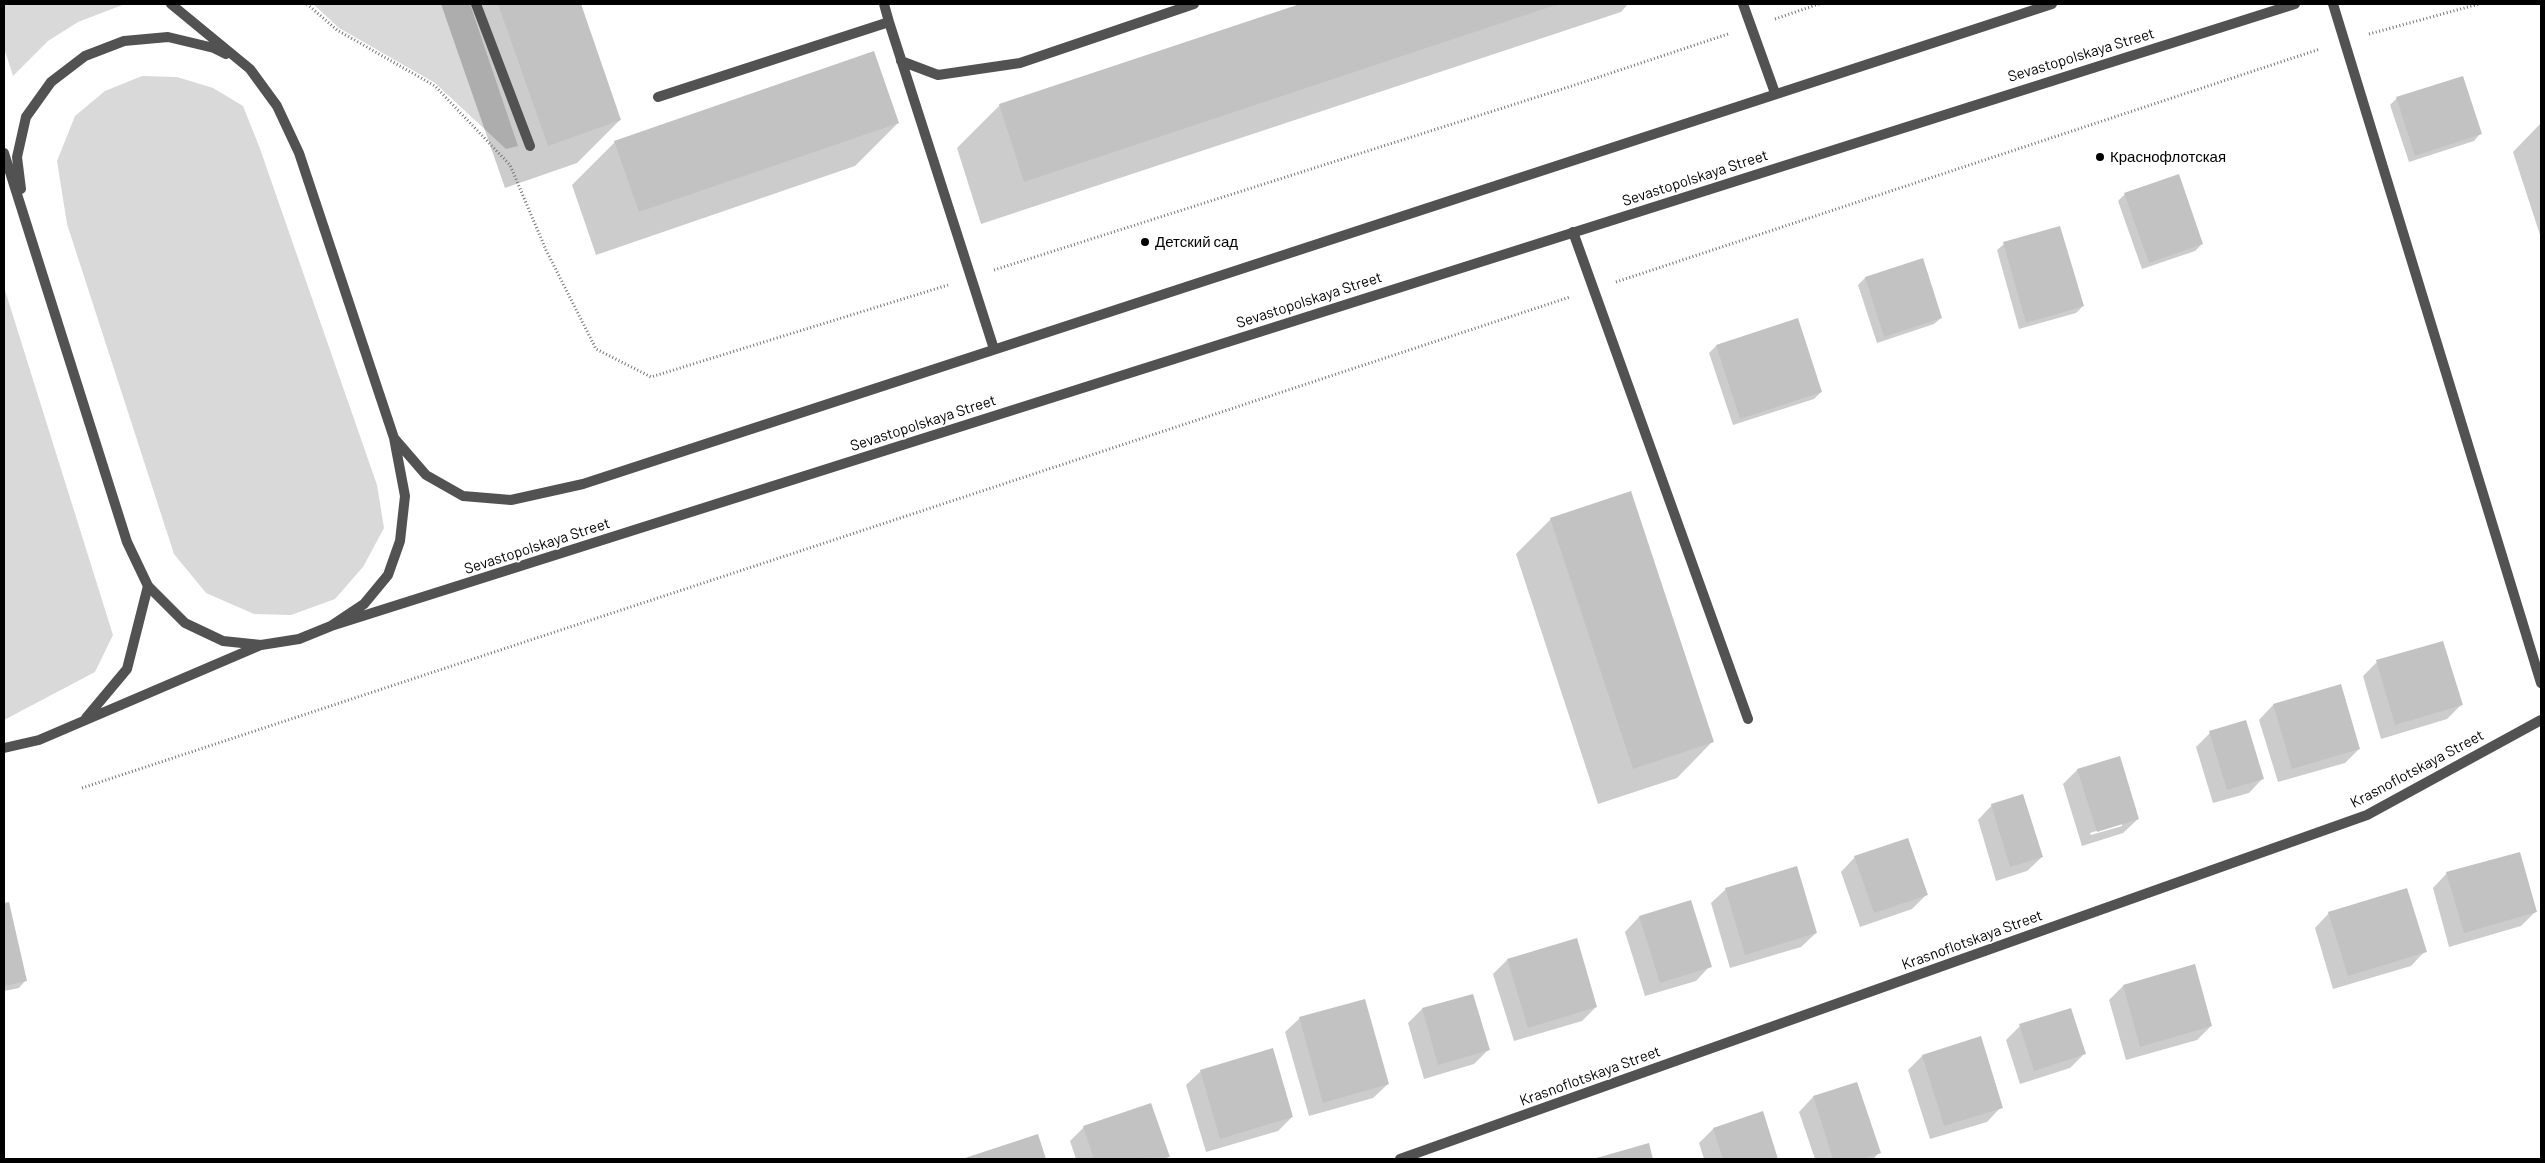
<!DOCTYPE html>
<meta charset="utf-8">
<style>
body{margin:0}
#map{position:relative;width:2545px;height:1163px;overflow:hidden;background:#fff;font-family:Barlow,sans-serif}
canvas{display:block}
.frame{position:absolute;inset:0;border:5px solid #000;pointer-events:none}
</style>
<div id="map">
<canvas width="2545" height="1163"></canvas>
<div class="frame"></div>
</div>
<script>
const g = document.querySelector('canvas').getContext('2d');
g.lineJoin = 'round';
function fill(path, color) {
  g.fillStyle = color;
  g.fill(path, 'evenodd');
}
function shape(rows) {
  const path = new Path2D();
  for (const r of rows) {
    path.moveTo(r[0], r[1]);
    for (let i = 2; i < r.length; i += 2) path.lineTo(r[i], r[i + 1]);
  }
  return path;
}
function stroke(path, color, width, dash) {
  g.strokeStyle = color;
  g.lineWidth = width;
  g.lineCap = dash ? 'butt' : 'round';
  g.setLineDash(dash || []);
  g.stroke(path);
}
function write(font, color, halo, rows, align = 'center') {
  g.font = font + ' Barlow,sans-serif';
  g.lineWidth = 4;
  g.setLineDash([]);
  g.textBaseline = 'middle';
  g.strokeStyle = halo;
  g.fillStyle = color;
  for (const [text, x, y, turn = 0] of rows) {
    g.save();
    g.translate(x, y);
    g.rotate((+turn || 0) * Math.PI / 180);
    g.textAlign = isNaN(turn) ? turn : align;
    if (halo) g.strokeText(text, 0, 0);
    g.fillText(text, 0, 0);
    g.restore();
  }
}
const green = shape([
 [4,4,125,4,78,22,48,41,13,76,4,48],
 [313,4,470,4,518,146,506,149,435,83,339,28],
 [142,76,177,77,213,88,243,106,259,146,377,485,384,528,363,567,335,599,291,615,254,614,206,593,174,554,67,224,57,161,75,116,105,91],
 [4,287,113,635,95,672,4,720]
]);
const shadow = shape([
 [441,4,580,4,620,120,577,163,505,188],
 [1304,4,1628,4,1621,12,981,224,957,148,1000,105],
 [2397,98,2480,134,2474,141,2409,162,2390,105],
 [898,123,855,166,596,255,572,185,615,142],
 [2541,123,2541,235,2540,235,2513,152],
 [2125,194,2202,244,2195,251,2142,269,2118,201],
 [2004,244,2083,306,2076,313,2019,329,1997,250],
 [1922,260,1941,318,1934,324,1877,343,1858,285,1865,278],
 [1798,320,1821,392,1814,399,1733,425,1709,353,1716,346],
 [1551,519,1712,742,1677,778,1598,804,1516,554],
 [2377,662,2461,705,2447,719,2381,739,2363,676],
 [2273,705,2359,749,2345,763,2278,782,2259,720],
 [2210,733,2263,778,2249,793,2213,803,2196,747],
 [2119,757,2138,819,2123,833,2082,846,2063,784,2077,770],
 [2122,823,2122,826,2091,835,2090,833],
 [1992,805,2042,857,2027,871,1996,881,1978,820],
 [1855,857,1926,895,1912,909,1860,927,1841,872],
 [2447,873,2535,912,2521,926,2449,947,2433,888],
 [1726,889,1816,933,1801,947,1730,968,1711,903],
 [1690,902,1710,966,1696,981,1645,996,1625,932,1639,917],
 [8,903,25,981,19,988,4,991,4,904],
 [2329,913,2425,951,2411,966,2333,989,2315,928],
 [1507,960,1596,1007,1582,1021,1514,1041,1493,974],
 [2123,986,2211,1026,2197,1040,2126,1060,2109,1000],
 [1422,1009,1488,1050,1474,1064,1424,1079,1408,1023],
 [1300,1018,1388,1084,1373,1098,1309,1116,1285,1032],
 [2020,1026,2084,1054,2070,1068,2020,1084,2006,1040],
 [1980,1038,2001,1107,1987,1122,1930,1139,1908,1070,1922,1056],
 [1201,1071,1292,1117,1278,1131,1206,1152,1186,1085],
 [1857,1083,1879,1153,1873,1159,1815,1159,1799,1112,1813,1097],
 [1150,1104,1168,1157,1166,1159,1076,1159,1070,1141,1084,1127],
 [1762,1113,1777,1159,1704,1159,1699,1143,1713,1129],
 [1037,1136,1045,1159,964,1159],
 [1648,1144,1652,1159,1596,1159]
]);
const building = shape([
 [498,4,581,4,621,120,548,146],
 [1300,4,1559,4,1024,182,999,104],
 [874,51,899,123,639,212,614,141],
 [2463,76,2482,134,2415,156,2396,97],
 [2179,174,2203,244,2149,263,2124,193],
 [2060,226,2084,306,2026,323,2003,242],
 [1923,258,1942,318,1884,337,1865,277],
 [1798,318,1822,392,1740,419,1716,345],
 [1631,491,1714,742,1633,769,1550,518],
 [2443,641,2463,705,2395,725,2376,660],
 [2341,684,2360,749,2292,769,2273,704],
 [2246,720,2264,779,2227,790,2209,731],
 [2120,756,2139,819,2097,832,2077,769],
 [2023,794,2043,857,2010,867,1991,804],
 [1908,838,1928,895,1874,913,1854,856],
 [2520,852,2537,912,2464,933,2446,872],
 [1797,866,1817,933,1745,955,1725,888],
 [2407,888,2427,952,2348,976,2328,912],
 [1691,900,1712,967,1660,983,1639,916],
 [9,902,27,981,4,986,4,903],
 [1577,938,1597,1007,1528,1028,1507,959],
 [2195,964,2212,1026,2140,1047,2123,985],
 [1473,994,1490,1050,1438,1065,1422,1008],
 [1365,999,1389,1084,1323,1103,1299,1017],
 [2071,1008,2086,1054,2034,1071,2019,1024],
 [1981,1036,2003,1108,1944,1126,1922,1055],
 [1273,1048,1293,1117,1220,1139,1200,1070],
 [1857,1082,1881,1153,1862,1159,1833,1159,1813,1096],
 [1151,1103,1170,1157,1094,1159,1083,1126],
 [1763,1111,1778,1159,1723,1159,1713,1128],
 [1038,1134,1046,1159,962,1159],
 [1649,1143,1653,1159,1593,1159]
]);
const path = shape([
 [307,4,337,30,435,86,510,165,546,250,596,349,651,377,948,285],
 [1775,19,1819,4],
 [2369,34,2479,4],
 [994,270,1581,83,1728,34],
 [1616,282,2320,49],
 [82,788,1570,297]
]);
const service = shape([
 [476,4,530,146],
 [884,4,889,22],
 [1743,4,1775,93],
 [901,61,938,75,1020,63,1194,4],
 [658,97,889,22,994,349],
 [1573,232,1748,719]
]);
const minor = shape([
 [2333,4,2541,683],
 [86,718,127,669,148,586],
 [4,748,39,740,261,645],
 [1400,1159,2367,815,2541,720]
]);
const tertiary = shape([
 [4,153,127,542,148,586,185,623,223,641,261,645,299,639,331,626,364,604,388,575,400,541,405,496,394,438,299,153,277,106,250,69,171,4],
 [21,189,17,157,26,117,51,82,85,56,124,41,168,37,214,48,226,54],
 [394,438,426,475,463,496,511,500,583,484,2052,4],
 [331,626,2295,4]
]);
const markers = [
 [2100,157,5,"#000"],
 [1145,242,5,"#000"]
];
const streetNames = [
 ["Sevastopolskaya Street",2081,55,-17],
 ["Sevastopolskaya Street",1695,178,-18],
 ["Sevastopolskaya Street",1309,300,-18],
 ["Sevastopolskaya Street",923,423,-18],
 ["Sevastopolskaya Street",537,546,-18],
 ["Krasnoflotskaya Street",2417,769,-28],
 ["Krasnoflotskaya Street",1972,940,-20],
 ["Krasnoflotskaya Street",1590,1076,-20]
];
const poiNames = [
 ["Краснофлотская",2110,157],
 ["Детский сад",1155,242]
];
fill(green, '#d9d9d9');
fill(shadow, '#0003');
fill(building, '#c2c2c2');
stroke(path, '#747474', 3, [1, 2.5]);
stroke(service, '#525252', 10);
stroke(minor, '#525252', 10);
stroke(tertiary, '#525252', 10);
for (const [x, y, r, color] of markers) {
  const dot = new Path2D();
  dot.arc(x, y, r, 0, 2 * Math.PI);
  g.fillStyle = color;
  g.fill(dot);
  stroke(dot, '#fff', 2);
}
write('15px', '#000', '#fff', streetNames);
write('15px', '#000', '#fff', poiNames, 'left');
</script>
